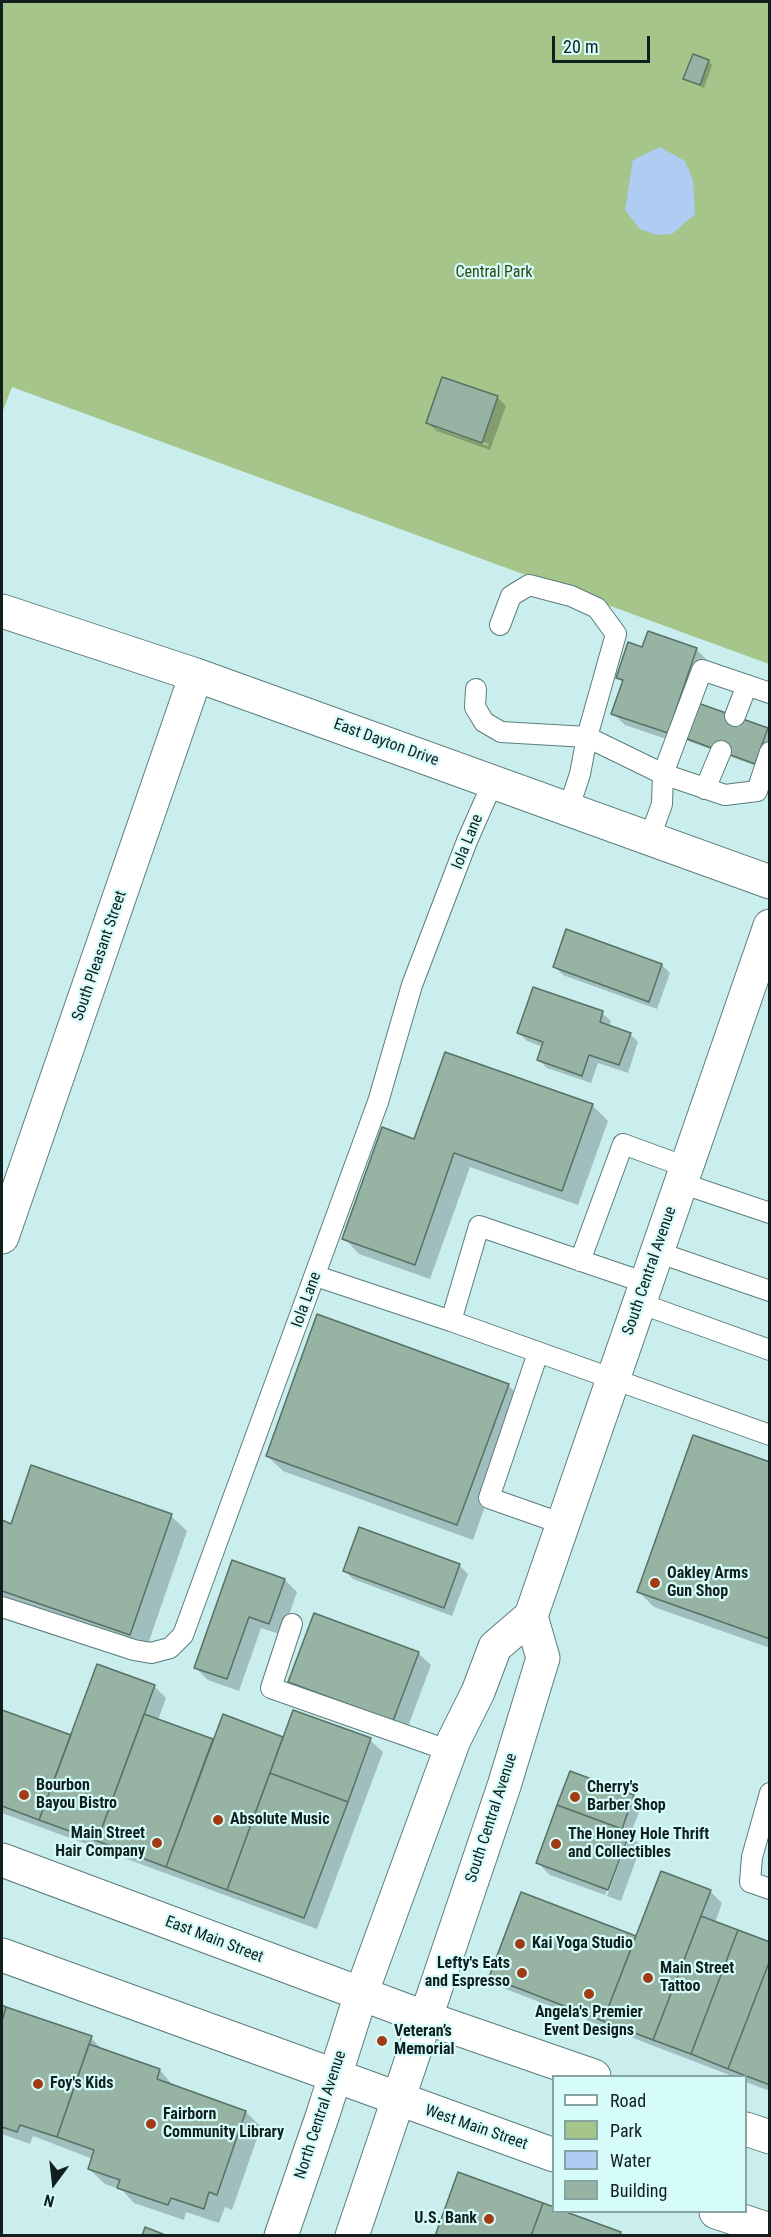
<!DOCTYPE html>
<meta charset="utf-8">
<style>
body{margin:0}
#map{position:relative;width:771px;height:2237px;overflow:hidden;background:#c9eeed;font-family:"Roboto Condensed",sans-serif}
canvas{display:block}
.frame{position:absolute;inset:0;border:3px solid #111f1f;pointer-events:none}
.legend{position:absolute;left:552px;top:2075px;width:195px;height:138px;box-sizing:border-box;background:#d6fcfa;border:2px solid #87a4a2;margin:0;padding:8px 10px;list-style:none;font-size:18px;color:#111f1f}
.legend li{display:flex;align-items:center;gap:12px;height:30px}
.legend b{width:30px;border:2px solid #87a4a2}
.north{position:absolute;left:24px;top:2153px;width:60px;height:60px;-webkit-text-stroke:4px #d6fcfa;paint-order:stroke;rotate:195deg;font-size:16px;font-weight:700;line-height:24px;text-align:center;color:#111f1f}
.north::after{content:'';display:block;margin:auto;width:21px;height:27px;background:#111f1f;clip-path:polygon(50% 0,100% 100%,50% 72%,0 100%)}
.scale{position:absolute;left:552px;top:36px;width:98px;height:27px;box-sizing:border-box;border:3px solid #111f1f;border-top:0;padding-left:8px;font-size:18px;line-height:21px;white-space:nowrap;color:#111f1f;-webkit-text-stroke:4px #d6fcfa;paint-order:stroke}
</style>
<div id="map">
<canvas width="771" height="2237"></canvas>
<div class="frame"></div>
<ul class="legend">
<li><b style="height:8px;background:#fff"></b>Road</li>
<li><b style="height:16px;background:#a5c58b"></b>Park</li>
<li><b style="height:16px;background:#afccf2"></b>Water</li>
<li><b style="height:16px;background:#96b3a4"></b>Building</li>
</ul>
<div class="north">N</div>
<div class="scale">20 m</div>
</div>
<script>
const g = document.querySelector('canvas').getContext('2d');
g.lineJoin = 'round';
function fill(path, color) {
  g.fillStyle = color;
  g.fill(path, 'evenodd');
}
function shape(rows) {
  const path = new Path2D();
  for (const r of rows) {
    path.moveTo(r[0], r[1]);
    for (let i = 2; i < r.length; i += 2) path.lineTo(r[i], r[i + 1]);
  }
  return path;
}
function stroke(path, color, width, dash) {
  g.strokeStyle = color;
  g.lineWidth = width;
  g.lineCap = dash ? 'butt' : 'round';
  g.setLineDash(dash || []);
  g.stroke(path);
}
function write(font, color, halo, rows, align = 'center') {
  g.font = font + ' "Roboto Condensed",sans-serif';
  g.lineWidth = 4.5;
  g.setLineDash([]);
  g.textBaseline = 'middle';
  g.strokeStyle = halo;
  g.fillStyle = color;
  for (const [text, x, y, turn = 0] of rows) {
    g.save();
    g.translate(x, y);
    g.rotate((+turn || 0) * Math.PI / 180);
    g.textAlign = isNaN(turn) ? turn : align;
    if (halo) g.strokeText(text, 0, 0);
    g.fillText(text, 0, 0);
    g.restore();
  }
}
const green = shape([
 [2,2,769,2,769,664,12,387,2,413]
]);
const water = shape([
 [660,147,685,161,693,180,695,214,672,234,657,235,640,229,625,210,633,160]
]);
const shadow = shape([
 [708,61,712,65,704,88,685,79],
 [497,397,506,406,490,450,437,431,428,423],
 [436,425,489,444,488,446,436,428],
 [643,649,696,649,709,662,695,703,767,730,770,737,759,767,688,741,683,736,681,744,625,725,613,713,623,683,618,678],
 [567,931,662,965,670,973,657,1009,563,975,555,967],
 [602,1013,611,1021,609,1027,630,1034,638,1042,628,1073,598,1063,591,1083,547,1068,539,1060,543,1047,527,1041,519,1033],
 [592,1105,608,1121,578,1205,470,1167,430,1279,359,1254,344,1238,415,1141],
 [508,1385,523,1400,473,1540,283,1471,267,1456],
 [770,1463,770,1648,654,1607,639,1592],
 [32,1467,171,1516,187,1531,146,1650,5,1601,2,1597,2,1522,12,1525],
 [360,1528,459,1565,468,1574,452,1616,353,1579,345,1571],
 [285,1580,297,1592,282,1635,261,1628,239,1691,208,1680,196,1668],
 [418,1653,431,1665,406,1732,302,1694,290,1682],
 [154,1686,166,1698,158,1720,214,1741,224,1716,284,1739,370,1740,383,1752,317,1929,2,1813,2,1711,71,1737],
 [571,1773,633,1797,642,1805,630,1835,641,1846,621,1901,607,1896,629,1838,626,1838,605,1895,550,1875,538,1863],
 [710,1891,722,1903,715,1923,770,1944,770,2091,746,2082,746,2076,732,2076,503,1988,490,1976,637,1938],
 [2,2007,91,2038,104,2051,160,2070,174,2087,246,2112,261,2127,232,2210,225,2207,219,2223,186,2212,184,2220,134,2203,122,2190,105,2184,89,2169,93,2159,33,2136,30,2144,2,2134]
]);
const building = shape([
 [693,54,709,60,700,85,683,79,693,54],
 [442,377,498,396,482,443,426,423,442,377],
 [648,631,697,648,668,733,611,714,623,680,616,678,628,642,642,647,648,631],
 [695,702,768,728,755,764,682,737,695,702],
 [566,929,662,964,649,1002,553,967,566,929],
 [533,987,603,1011,600,1022,631,1033,619,1065,589,1055,582,1076,537,1060,543,1042,517,1033,533,987],
 [445,1052,593,1104,562,1191,454,1153,415,1265,342,1239,382,1127,414,1139,445,1052],
 [317,1314,509,1384,457,1525,266,1456,317,1314],
 [693,1435,770,1462,770,1639,637,1592,693,1435],
 [31,1465,172,1514,130,1635,2,1591,2,1520,11,1524,31,1465],
 [359,1527,460,1564,444,1608,343,1571,359,1527],
 [232,1560,285,1579,269,1624,249,1617,227,1679,194,1668,232,1560],
 [314,1613,419,1652,393,1721,288,1682,314,1613],
 [97,1664,155,1685,97,1841,39,1820,97,1664],
 [2,1710,71,1735,39,1820,2,1806,2,1710],
 [293,1710,371,1738,348,1802,270,1773,293,1710],
 [144,1714,213,1739,166,1867,97,1841,144,1714],
 [223,1714,283,1737,227,1890,166,1867,223,1714],
 [570,1771,634,1795,622,1829,557,1805,570,1771],
 [270,1773,348,1802,304,1918,227,1890,270,1773],
 [557,1805,630,1832,608,1890,536,1863,557,1805],
 [661,1871,711,1890,653,2040,603,2021,661,1871],
 [521,1892,636,1936,603,2021,489,1977,521,1892],
 [701,1916,738,1930,691,2054,653,2040,701,1916],
 [738,1930,770,1942,770,1960,728,2069,691,2054,738,1930],
 [770,1960,770,2085,728,2069,770,1960],
 [2,2005,6,2007,2,2021,2,2005],
 [6,2007,92,2036,57,2137,20,2125,17,2132,2,2127,2,2021,6,2007],
 [89,2044,160,2069,157,2079,246,2111,217,2195,209,2192,204,2209,171,2198,168,2205,117,2188,120,2180,88,2169,94,2150,57,2137,89,2044],
 [458,2172,543,2203,531,2236,435,2236,458,2172],
 [543,2203,554,2207,554,2212,566,2212,621,2232,620,2236,531,2236,543,2203],
 [145,2227,168,2236,142,2236,145,2227]
]);
const service = shape([
 [500,625,511,596,529,585,571,596,597,608,616,634,587,737,580,774,568,810],
 [476,689,475,707,484,722,501,732,587,737,663,774,725,795,757,791,770,752],
 [735,716,747,685],
 [705,789,721,751],
 [649,840,662,804,663,774,702,670,770,693],
 [681,1183,770,1213],
 [657,1252,770,1291],
 [580,1261,623,1144,686,1167],
 [316,1276,451,1321],
 [646,1283,479,1226,451,1321,770,1435],
 [639,1303,770,1350],
 [538,1353,489,1498,563,1524],
 [2,1607,134,1650,151,1653,170,1648,183,1635,378,1102,412,985,467,841,493,782],
 [292,1624,271,1688,450,1751],
 [770,1793,752,1857,750,1882,770,1889]
]);
const minor = shape([
 [2,1237,196,675]
]);
const tertiary = shape([
 [2,611,196,675,770,882],
 [2,1860,426,2018,594,2076],
 [2,1955,554,2155],
 [746,2129,770,2137],
 [716,2212,770,2230],
 [281,2236,323,2114,361,1994,454,1740,478,1692,495,1647,531,1616,770,926],
 [352,2236,504,1786,543,1658,531,1616]
]);
const markers = [
 [655,1583,6,"#a13b15"],
 [24,1795,6,"#a13b15"],
 [575,1797,6,"#a13b15"],
 [218,1820,6,"#a13b15"],
 [157,1843,6,"#a13b15"],
 [556,1844,6,"#a13b15"],
 [520,1944,6,"#a13b15"],
 [522,1973,6,"#a13b15"],
 [648,1978,6,"#a13b15"],
 [589,1994,6,"#a13b15"],
 [382,2041,6,"#a13b15"],
 [38,2084,6,"#a13b15"],
 [151,2124,6,"#a13b15"],
 [489,2219,6,"#a13b15"]
];
const parkNames = [
 ["Central Park",494,273]
];
const streetNames = [
 ["East Dayton Drive",386,743,20],
 ["Iola Lane",468,842,-68],
 ["South Pleasant Street",100,956,-71],
 ["South Central Avenue",650,1271,-71],
 ["Iola Lane",307,1300,-70],
 ["South Central Avenue",492,1818,-72],
 ["East Main Street",214,1940,21],
 ["North Central Avenue",321,2115,-72],
 ["West Main Street",476,2128,19]
];
const poiNames = [
 ["Oakley Arms",667,1574],
 ["Gun Shop",667,1592],
 ["Bourbon",36,1786],
 ["Bayou Bistro",36,1804],
 ["Cherry's",587,1788],
 ["Barber Shop",587,1806],
 ["Absolute Music",230,1820],
 ["Main Street",145,1834,"right"],
 ["Hair Company",145,1852,"right"],
 ["The Honey Hole Thrift",568,1835],
 ["and Collectibles",568,1853],
 ["Kai Yoga Studio",532,1944],
 ["Lefty's Eats",510,1964,"right"],
 ["and Espresso",510,1982,"right"],
 ["Main Street",660,1969],
 ["Tattoo",660,1987],
 ["Angela's Premier",589,2013,"center"],
 ["Event Designs",589,2031,"center"],
 ["Veteran’s",394,2032],
 ["Memorial",394,2050],
 ["Foy's Kids",50,2084],
 ["Fairborn",163,2115],
 ["Community Library",163,2133],
 ["U.S. Bank",477,2219,"right"]
];
fill(green, '#a5c58b');
fill(water, '#afccf2');
fill(shadow, '#0003');
fill(building, '#96b3a4');
stroke(building, '#577264', 1.5);
stroke(service, '#5b7d7c', 22);
stroke(minor, '#5b7d7c', 35);
stroke(tertiary, '#5b7d7c', 35);
stroke(service, '#fff', 20);
stroke(minor, '#fff', 33);
stroke(tertiary, '#fff', 33);
for (const [x, y, r, color] of markers) {
  const dot = new Path2D();
  dot.arc(x, y, r, 0, 2 * Math.PI);
  g.fillStyle = color;
  g.fill(dot);
  stroke(dot, '#d6fcfa', 2);
}
write('16px', '#2d4513', '#d6fcfa', parkNames);
write('16px', '#111f1f', '#d6fcfa', streetNames);
write('bold 16px', '#111f1f', '#d6fcfa', poiNames, 'left');
</script>
